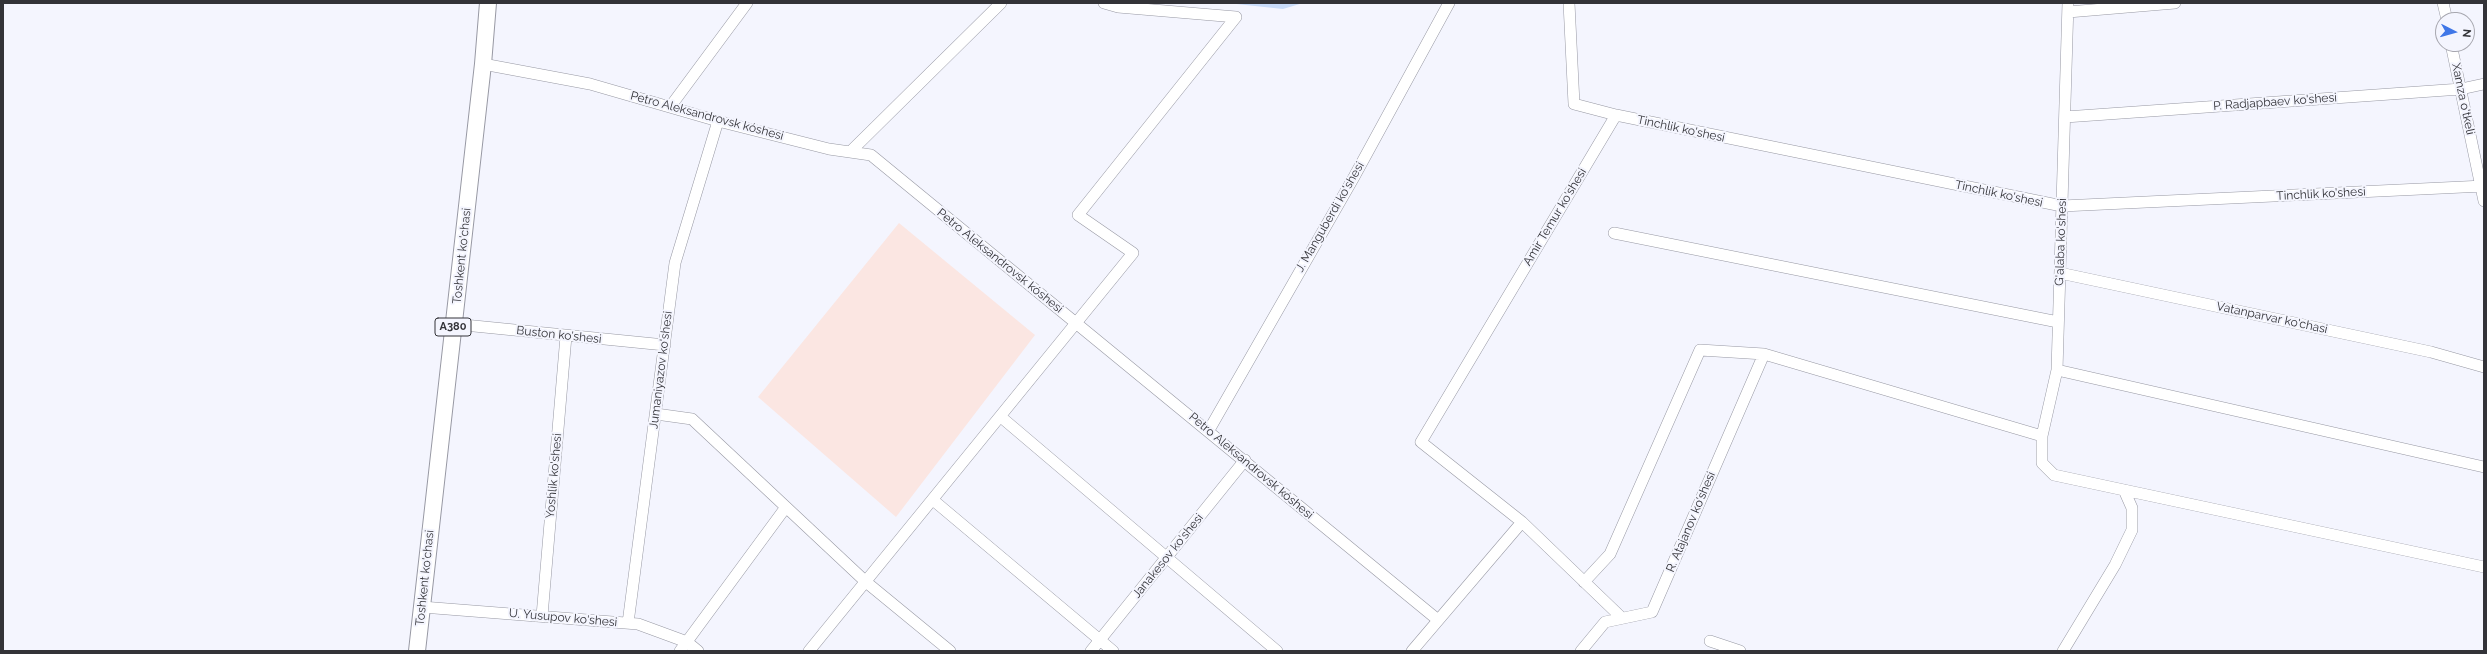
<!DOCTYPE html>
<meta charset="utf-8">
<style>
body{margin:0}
#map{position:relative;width:2487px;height:654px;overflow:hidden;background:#f4f5fe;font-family:Raleway,sans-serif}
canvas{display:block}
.frame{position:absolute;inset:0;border:4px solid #333338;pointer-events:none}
.north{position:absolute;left:2435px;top:12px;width:40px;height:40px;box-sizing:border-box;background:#f4f5fe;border:1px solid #a7a7af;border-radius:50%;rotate:96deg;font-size:11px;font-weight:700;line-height:16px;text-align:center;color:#333338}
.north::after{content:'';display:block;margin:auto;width:14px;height:18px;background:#4077e7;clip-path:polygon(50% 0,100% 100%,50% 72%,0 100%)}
</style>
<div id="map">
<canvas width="2487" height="654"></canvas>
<div class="frame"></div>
<div class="north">N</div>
</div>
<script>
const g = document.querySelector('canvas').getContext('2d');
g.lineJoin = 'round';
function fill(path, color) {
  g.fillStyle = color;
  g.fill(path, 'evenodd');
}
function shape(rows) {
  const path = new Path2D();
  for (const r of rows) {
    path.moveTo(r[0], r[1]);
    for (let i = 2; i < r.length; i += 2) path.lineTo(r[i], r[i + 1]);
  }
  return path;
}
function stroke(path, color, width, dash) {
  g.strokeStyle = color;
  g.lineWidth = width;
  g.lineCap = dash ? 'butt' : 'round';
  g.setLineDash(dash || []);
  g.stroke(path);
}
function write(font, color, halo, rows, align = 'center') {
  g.font = font + ' Raleway,sans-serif';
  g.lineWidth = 4;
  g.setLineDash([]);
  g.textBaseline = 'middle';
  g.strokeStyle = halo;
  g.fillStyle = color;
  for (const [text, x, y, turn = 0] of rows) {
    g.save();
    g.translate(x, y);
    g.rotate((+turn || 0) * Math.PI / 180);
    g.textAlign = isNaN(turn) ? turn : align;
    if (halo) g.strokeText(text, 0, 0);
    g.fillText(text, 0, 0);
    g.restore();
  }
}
const education = shape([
 [899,223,1035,335,896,517,758,397]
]);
const water = shape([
 [1227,3,1303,3,1283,9]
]);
const minor = shape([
 [1104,3,1118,7,1236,17],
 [1569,3,1574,104,1616,115,1421,442,1522,522,1622,618],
 [2443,3,2447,20],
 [2068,12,2175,3],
 [2451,44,2484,201],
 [483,64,590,84,718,121,829,149,871,155,1438,620],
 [670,107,747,3],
 [1616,115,2062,206,2484,186],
 [2065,117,2461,89,2484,84],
 [850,152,1001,3],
 [1614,233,2058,322],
 [2060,273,2431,352,2484,367],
 [454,324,665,345],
 [2057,370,2484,467],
 [656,414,692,419,866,582,950,651],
 [1001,417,1277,651],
 [1209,430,1354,177,1449,3],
 [2124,490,2484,567],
 [933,500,1113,651],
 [1584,582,1610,554,1700,350,1764,354,2042,436],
 [422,607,638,624,687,642,698,651],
 [542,616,566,336],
 [628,623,675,263,718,121],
 [1710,641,1740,651],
 [680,651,786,507],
 [809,651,1133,253,1078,215,1236,17],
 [1091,651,1245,460],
 [1412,651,1522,522],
 [1581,651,1605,622,1652,612,1764,354],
 [2063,651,2115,565,2132,530,2132,508,2124,490,2054,475,2042,463,2042,436,2057,370,2068,3]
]);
const highway = shape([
 [417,651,483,64,488,3]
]);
const shields = [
 [453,327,36]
];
const shieldNames = [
 ["A380",453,327]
];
const streetNames = [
 ["Xamza o'tkeli",2463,99,78],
 ["P. Radjapbaev ko'shesi",2275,102,-4],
 ["Petro Aleksandrovsk kóshesi",707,116,15],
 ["Tinchlik ko'shesi",1681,129,12],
 ["Tinchlik ko'shesi",1999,194,12],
 ["Tinchlik ko'shesi",2321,194,-3],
 ["J. Manguberdi ko'shesi",1330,217,-60],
 ["Amir Temur ko'shesi",1555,217,-59],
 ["G'alaba ko'shesi",2061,242,-88],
 ["Toshkent ko'chasi",462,256,-84],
 ["Petro Aleksandrovsk kóshesi",1000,261,39],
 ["Vatanparvar ko'chasi",2272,318,12],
 ["Buston ko'shesi",559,335,6],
 ["Jumaniyazov ko'shesi",661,370,-83],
 ["Petro Aleksandrovsk kóshesi",1251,466,40],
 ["Yoshlik ko'shesi",554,476,-85],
 ["R. Atajanov ko'shesi",1691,522,-67],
 ["Janakesov ko'shesi",1168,556,-51],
 ["Toshkent ko'chasi",425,578,-84],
 ["U. Yusupov ko'shesi",563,618,5]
];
fill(education, '#fbe6e2');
fill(water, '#c8dbf9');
stroke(minor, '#9798a3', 12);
stroke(highway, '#9798a3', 18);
stroke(minor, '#fff', 11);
stroke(highway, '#fff', 16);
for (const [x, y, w] of shields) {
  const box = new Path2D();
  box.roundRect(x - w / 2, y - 9, w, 18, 3);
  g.fillStyle = '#f4f5fe';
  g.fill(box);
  stroke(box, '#333338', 1);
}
write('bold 11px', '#333338', null, shieldNames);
write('12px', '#333338', '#f4f5fe', streetNames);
</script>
